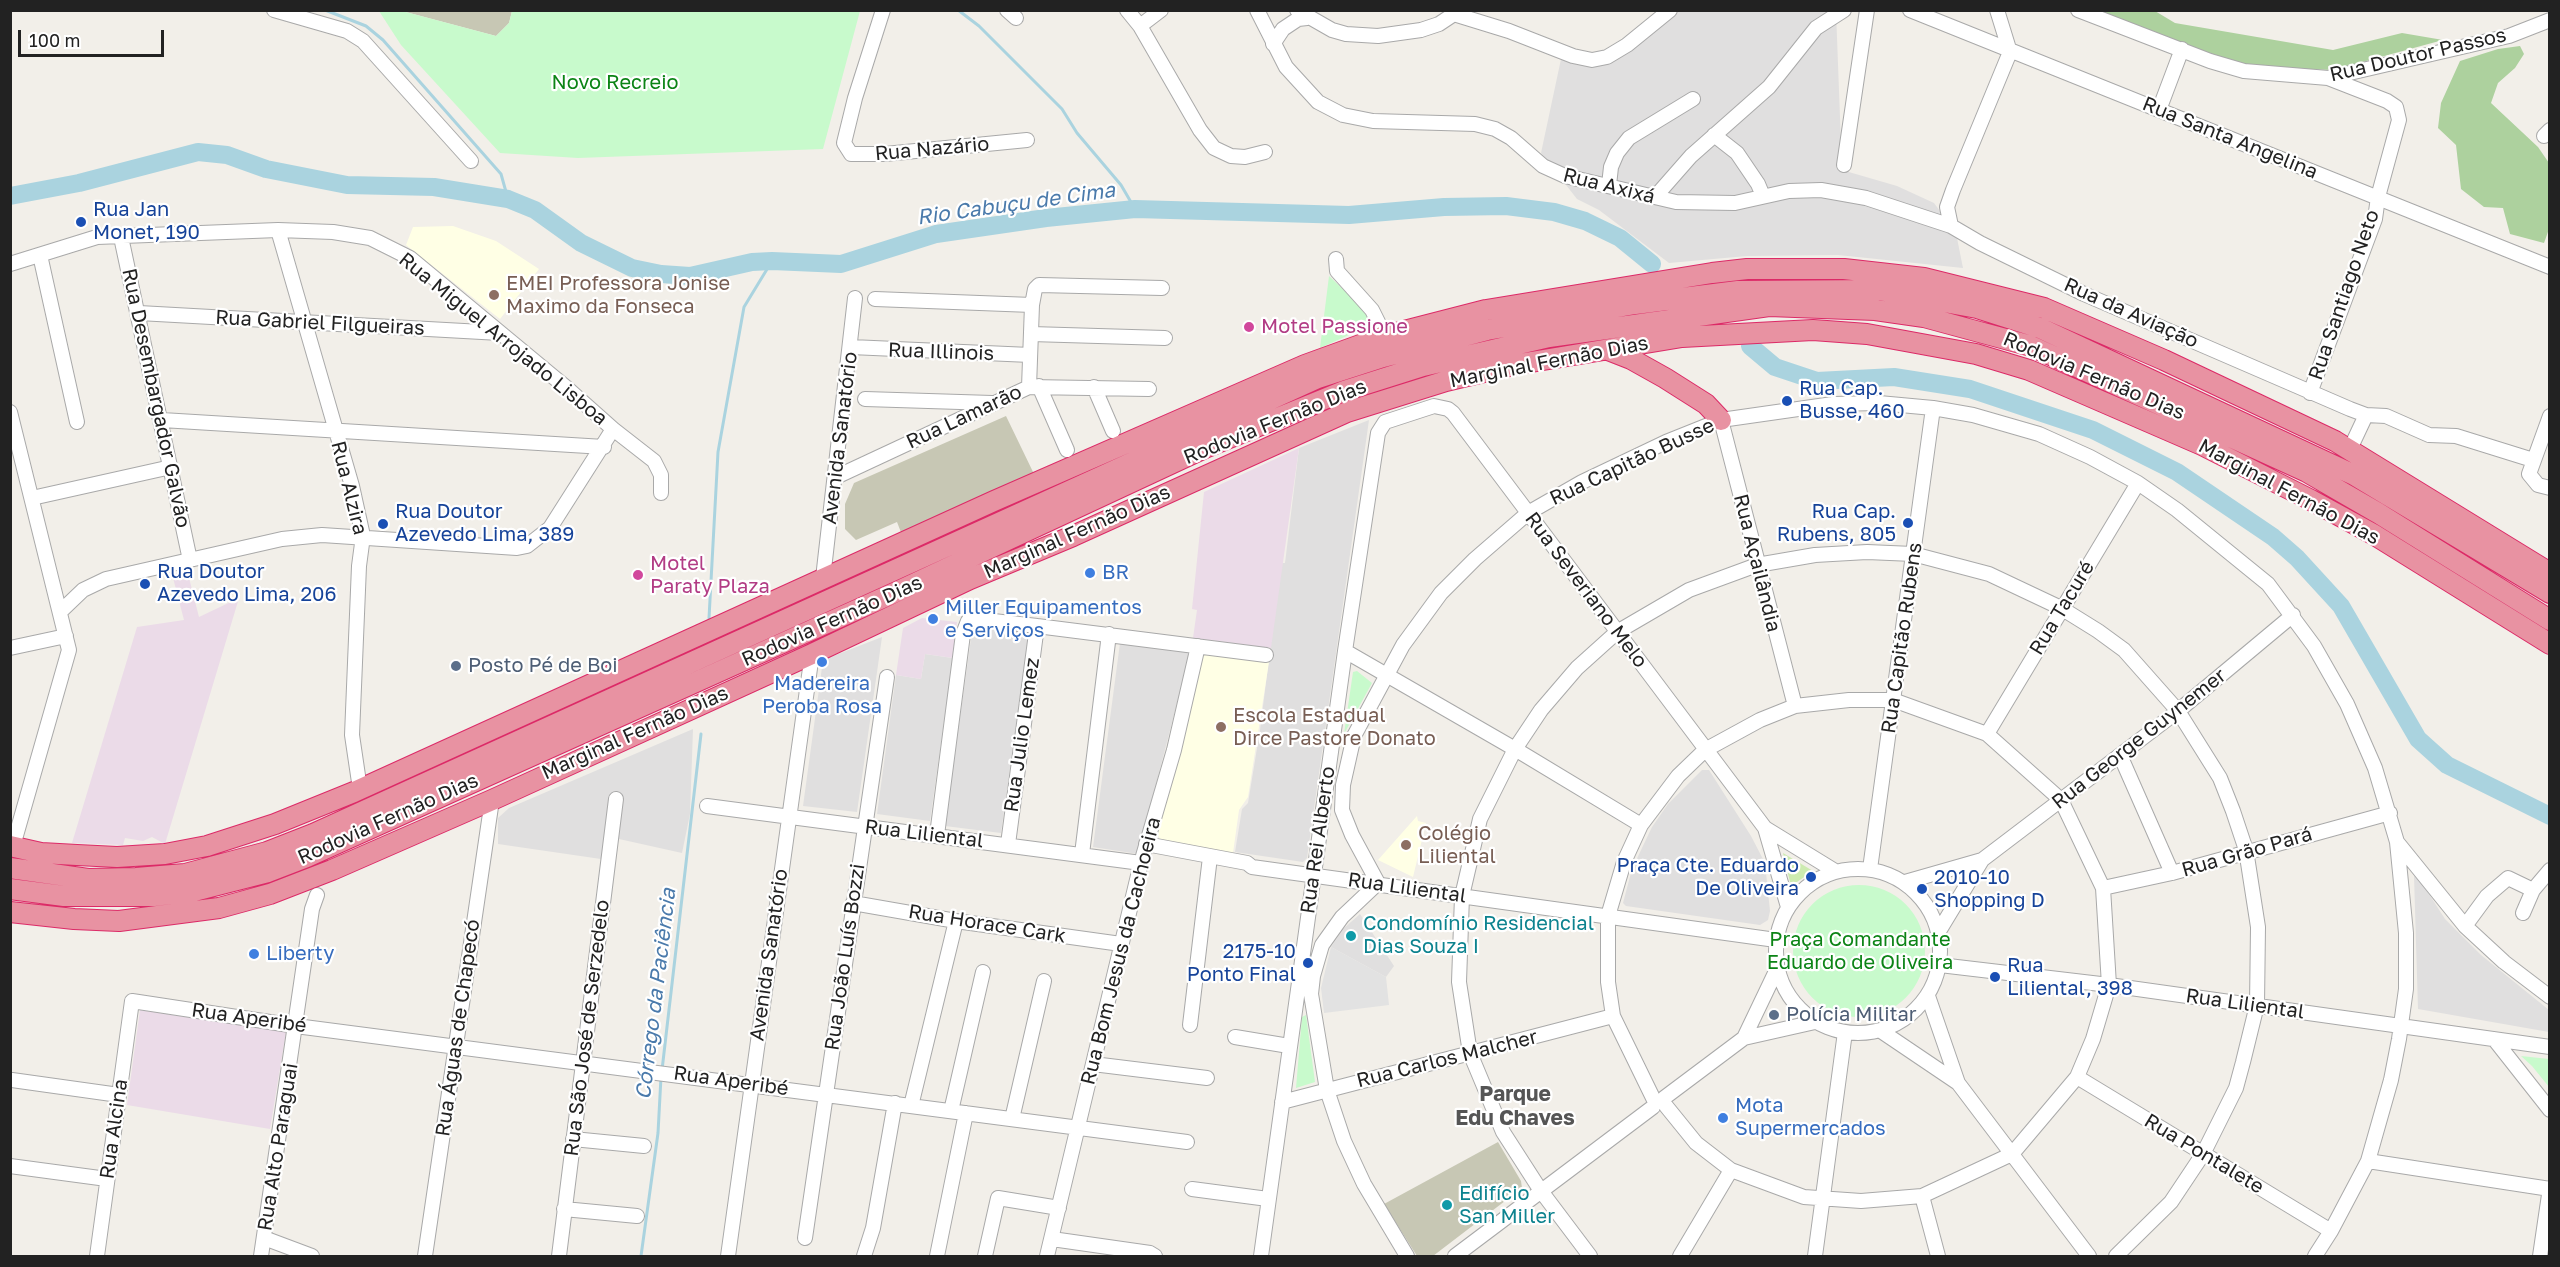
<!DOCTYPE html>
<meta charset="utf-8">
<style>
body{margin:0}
#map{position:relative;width:2560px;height:1267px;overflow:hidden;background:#f2efe9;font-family:"Golos Text",sans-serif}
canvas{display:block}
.frame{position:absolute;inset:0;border:12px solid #222;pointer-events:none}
.scale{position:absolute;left:18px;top:30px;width:146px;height:27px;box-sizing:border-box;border:3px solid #222;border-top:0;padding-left:8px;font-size:18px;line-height:21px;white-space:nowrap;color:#222;-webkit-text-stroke:4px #fff;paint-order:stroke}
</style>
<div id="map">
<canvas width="2560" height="1267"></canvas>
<div class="frame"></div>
<div class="scale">100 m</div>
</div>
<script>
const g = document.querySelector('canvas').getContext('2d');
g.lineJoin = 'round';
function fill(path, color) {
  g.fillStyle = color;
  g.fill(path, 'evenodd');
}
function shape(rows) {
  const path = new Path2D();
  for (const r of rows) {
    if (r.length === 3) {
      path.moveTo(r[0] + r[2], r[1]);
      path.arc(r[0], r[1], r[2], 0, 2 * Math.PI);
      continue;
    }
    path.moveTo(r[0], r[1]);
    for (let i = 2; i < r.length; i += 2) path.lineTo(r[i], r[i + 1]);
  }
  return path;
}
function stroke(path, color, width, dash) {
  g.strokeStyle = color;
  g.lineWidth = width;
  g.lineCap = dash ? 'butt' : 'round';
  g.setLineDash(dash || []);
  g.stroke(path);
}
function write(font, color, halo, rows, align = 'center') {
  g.font = font + ' "Golos Text",sans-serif';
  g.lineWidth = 4.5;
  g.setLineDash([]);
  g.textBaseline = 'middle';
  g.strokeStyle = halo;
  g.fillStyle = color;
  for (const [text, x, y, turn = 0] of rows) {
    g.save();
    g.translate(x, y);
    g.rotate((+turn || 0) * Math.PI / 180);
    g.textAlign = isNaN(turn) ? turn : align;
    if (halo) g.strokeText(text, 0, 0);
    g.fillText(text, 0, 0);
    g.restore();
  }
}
const residential = shape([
 [1665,11,1836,11,1842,170,1897,186,1934,203,1956,233,1963,268,1838,255,1747,256,1669,263,1599,210,1577,199,1541,153,1564,45,1589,56,1604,53],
 [1369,420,1307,858,1303,862,1235,852,1242,809,1248,803,1260,730,1281,563,1285,563,1299,448],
 [973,624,1029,631,1001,833,945,826],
 [882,637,857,812,803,806,823,660],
 [1120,643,1190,653,1138,854,1093,847],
 [925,654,953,658,930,821,877,814,896,675,921,679],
 [693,729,690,814,682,853,619,839,601,859,498,844,498,818,509,808],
 [1702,770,1709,770,1751,836,1765,863,1770,911,1768,920,1760,925,1626,906,1623,903,1632,869,1652,827,1668,804],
 [2414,876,2418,877,2445,919,2481,955,2549,1010,2549,1032,2418,1009],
 [1360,914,1394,966,1386,977,1331,947,1343,929]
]);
const industrial = shape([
 [1299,448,1271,648,1193,638,1197,610,1192,609,1204,492],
 [187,570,199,617,239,598,165,844,152,837,143,841,125,838,123,845,72,843,137,627,184,620,172,574],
 [922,618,957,622,953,658,925,654,921,679,896,675,903,628],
 [140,1010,286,1032,270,1129,127,1105]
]);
const education = shape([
 [453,226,496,241,539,269,500,319,406,245,413,227],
 [1203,653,1269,662,1248,797,1239,810,1233,853,1161,840,1157,834],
 [1417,816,1418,821,1426,823,1413,877,1378,860]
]);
const construction = shape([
 [402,11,512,11,509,23,496,36],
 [1006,416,1034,474,902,535,897,522,856,540,845,529,845,504,854,483],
 [1498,1142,1521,1181,1522,1188,1433,1256,1417,1256,1384,1204]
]);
const grass = shape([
 [1783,853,1813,871,1791,886]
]);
const forest = shape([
 [2086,11,2155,11,2175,23,2333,50,2402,33,2443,40,2333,70,2251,67,2210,55],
 [2520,46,2524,54,2515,68,2498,83,2491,103,2538,147,2549,163,2549,229,2544,243,2510,234,2503,208,2484,207,2461,189,2456,145,2438,128,2441,103,2460,61,2498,49]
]);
const park = shape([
 [379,11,402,11,496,36,509,23,512,11,860,11,823,149,578,158,500,153,401,45],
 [1329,276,1365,310,1370,321,1369,326,1320,348],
 [1357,671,1372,683,1344,734,1353,672],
 [1859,951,66],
 [1306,1015,1315,1082,1296,1088,1302,1017],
 [2521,1056,2549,1059,2549,1087,2532,1066]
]);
const parking = shape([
 [1331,947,1386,977,1389,1005,1324,1013,1321,988]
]);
const stream = shape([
 [325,10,366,26,383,40,501,174,508,199],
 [958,10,979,26,1062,109,1077,133,1121,185,1135,209],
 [709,618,718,452,744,307,772,261],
 [662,1070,701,734],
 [641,1256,658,1133,661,1077]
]);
const river = shape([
 [10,196,79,183,198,152,227,155,266,169,347,185,434,187,508,199,535,210,581,243,632,268,661,274,690,276,752,262,772,261,841,264,936,234,1046,218,1135,209,1349,215,1444,207,1506,206,1554,212,1585,221,1620,238,1652,264],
 [1750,346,1775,367,1817,381,1894,377,1970,389,2093,430,2177,472,2273,537,2297,558,2341,606,2418,739,2447,765,2550,816]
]);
const minor = shape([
 [274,10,347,31,363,41,471,161],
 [883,10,855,98,844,143,851,154,885,154,1027,140],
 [1007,10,1016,18],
 [1127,10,1140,26,1200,130,1214,148,1231,156,1245,157,1265,152],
 [1257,10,1286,67,1318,102,1343,115,1373,121,1475,124,1495,129,1511,138,1543,166,1565,176,1676,202,1735,203,1789,191,1821,190,1866,198,1951,226],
 [1297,10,1332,30,1346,34,1378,36,1421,30,1439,24,1460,10],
 [1452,10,1457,15,1509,31,1573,56,1592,60,1607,57,1627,45,1670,10],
 [1910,10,2550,267],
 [1997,10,2010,52,1953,190,1947,207,1951,226,1980,243,2084,294,2350,409,2366,415,2386,416,2429,435,2456,436,2533,460],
 [2078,10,2210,61,2244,71,2328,78,2509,36,2550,20],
 [1140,26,1161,10],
 [1273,44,1283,29,1298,19,1307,18],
 [2159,110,2182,49],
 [1714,135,1737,153,1758,184,1763,196],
 [2544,136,2550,130],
 [1844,165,1867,10],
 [1609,185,1611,167,1617,153,1629,138,1693,99],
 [1655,197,1691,156,1769,87,1816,28,1844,10],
 [278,230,352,486,363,536,359,566,352,735,360,789],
 [121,237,190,560],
 [40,255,77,422],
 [1336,259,1337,271,1372,310,1385,336],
 [10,264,97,237,278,230,333,232,370,238,410,258,568,389,613,429,550,528,527,546,517,548,322,535,282,539,106,579,83,590,60,612],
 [875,299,1032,305],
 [139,313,500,333],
 [1031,334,1165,338],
 [851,347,1030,355],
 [1039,386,1067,450],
 [1029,387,1149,389],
 [1094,387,1113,431],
 [2310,393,2375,219,2378,197,2399,120,2396,107,2387,101,2328,78],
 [865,399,992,403],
 [10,412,69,650,13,846],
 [2550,416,2529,474,2538,485,2550,488],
 [162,420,604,447],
 [1721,420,1795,706],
 [613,429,654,461,661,475,661,493],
 [2350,449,2366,415],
 [836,477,1029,387,1032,305,1035,289,1039,285,1162,288],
 [32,498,171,467],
 [823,578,855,298],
 [10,648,66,636],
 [1345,651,1515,749,1641,825],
 [1987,734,2138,483],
 [2120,755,2172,873],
 [707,806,1141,863],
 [1765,828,1788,907],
 [937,835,963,634,968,621,976,619,1037,626,1266,655],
 [1008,844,1037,626],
 [1146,844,1247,863,1252,867,1776,940],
 [1082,854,1109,634],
 [1858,951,82],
 [1870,869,1933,408],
 [1905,882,1982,860],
 [1378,883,1352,835,1342,810,1343,785,1354,736,1403,645,1441,593,1475,559,1528,513,1582,482,1666,442,1721,420,1833,404,1879,403,1933,408,1973,415,2039,434,2090,457,2138,483,2177,510,2268,584,2314,646,2347,704,2375,768,2397,842,2465,926,2504,962,2550,997],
 [1378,883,1342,917,1322,945,1313,976,1311,994,1327,1090,1344,1141,1364,1184,1407,1256],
 [2103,888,2172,873,2390,813],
 [853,903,956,921,1121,944],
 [2523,913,2533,890,2550,870],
 [2465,926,2487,896,2508,878,2533,890],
 [1939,931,1982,860,2178,711,2293,615],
 [1940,965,2109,985,2550,1047],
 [1928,996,1958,1083],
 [1190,1025,1210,857],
 [1881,1031,1958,1083,2089,1256],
 [1235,1037,1289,1046],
 [1744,1038,1777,969],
 [2494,1039,2550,1110],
 [1093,1064,1207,1078],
 [2077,1077,2331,1231],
 [12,1080,119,1095],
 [1664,1098,1744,1038,1815,1022],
 [1654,1100,1613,1016,1608,982,1608,916,1624,862,1641,825,1678,776,1705,750,1760,720,1795,706,1849,700,1893,700,1987,734,2061,800,2103,888,2109,985,2093,1039,2077,1077,2012,1154,1922,1196,1861,1201,1804,1197,1731,1170,1696,1143,1666,1106],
 [1282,1102,1613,1016],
 [911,1106,956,921],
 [951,1111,983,972],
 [1012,1119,1044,981],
 [573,1139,644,1146],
 [2368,1161,2550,1189],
 [10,1166,107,1179],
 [1192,1189,1268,1199],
 [1922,1196,1938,1256],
 [564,1209,637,1216],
 [264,1238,312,1256],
 [805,1238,887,677],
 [1052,1239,1150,1253,1155,1256],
 [97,1256,132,1001,296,1026,1187,1142],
 [261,1256,312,909,317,895],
 [425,1256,492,800],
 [559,1256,616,799],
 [728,1256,812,654],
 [864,1256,873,1228,895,1103],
 [937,1256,966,1113],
 [985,1256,998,1198,1059,1208],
 [1047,1256,1141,863,1174,750,1198,646],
 [1261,1256,1345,651,1378,433,1385,422,1434,406,1448,409,1453,413,1765,828,1835,871],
 [1455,1256,1653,1107],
 [1590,1256,1541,1191,1503,1132,1470,1053,1459,982,1462,896,1480,819,1515,749,1541,710,1577,668,1617,632,1689,590,1757,565,1815,555,1867,552,1913,554,1989,574,2061,608,2098,631,2124,650,2178,711,2220,778,2233,811,2246,850,2258,927,2257,1005,2243,1062,2236,1088,2203,1154,2171,1202,2116,1256],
 [1680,1256,1731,1170],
 [1815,1256,1845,1032],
 [2315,1256,2331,1231,2368,1161,2391,1080,2399,1039,2406,989,2406,933,2397,842],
 [2540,1256,2550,1188]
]);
const highway = shape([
 [1608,350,1631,359,1665,378,1706,404,1721,420],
 [10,846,41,853,77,855,117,857,165,854,207,846,275,824,354,792,994,501,1305,365,1385,336,1486,310,1712,273,1747,269,1844,269,1924,278,2044,308,2164,360,2335,441,2550,573],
 [10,868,88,879,136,878,185,874,267,852,313,834,1318,378,1383,357,1487,330,1635,304,1738,291,1879,290,1977,308,2040,328,2354,475,2550,593],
 [10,889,64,896,154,896,194,891,268,872,307,857,896,592,1207,447,1344,391,1423,366,1549,337,1769,306,1875,310,1924,317,2031,346,2307,472,2378,513,2550,620],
 [10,912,74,919,119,921,219,908,270,894,332,870,492,800,812,654,970,579,1073,536,1347,412,1446,381,1513,365,1682,337,1813,330,1867,334,1976,354,2029,370,2202,445,2311,500,2373,534,2550,644]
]);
const markers = [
 [81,222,6,"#1a4fb4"],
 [494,295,6,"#8d6e63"],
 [1249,327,6,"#d1479c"],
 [1787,401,6,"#1a4fb4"],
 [1908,523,6,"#1a4fb4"],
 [383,524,6,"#1a4fb4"],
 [1090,573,6,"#3f7fe0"],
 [638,575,6,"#d1479c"],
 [145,584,6,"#1a4fb4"],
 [933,619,6,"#3f7fe0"],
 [822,662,6,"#3f7fe0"],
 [456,666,6,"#5c6f8a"],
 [1221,727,6,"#8d6e63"],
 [1406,845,6,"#8d6e63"],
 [1811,877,6,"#1a4fb4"],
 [1922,889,6,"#1a4fb4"],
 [1351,936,6,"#0f9aa8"],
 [254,954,6,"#3f7fe0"],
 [1308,963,6,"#1a4fb4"],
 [1995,977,6,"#1a4fb4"],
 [1774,1015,6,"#5c6f8a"],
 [1723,1118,6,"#3f7fe0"],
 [1447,1205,6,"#0f9aa8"]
];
const streetNames = [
 ["Rua Doutor Passos",2418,55,-13],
 ["Rua Santa Angelina",2230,138,22],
 ["Rua Nazário",932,149,-5],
 ["Rua Axixá",1609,186,14],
 ["Rua Santiago Neto",2344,295,-71],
 ["Rua da Aviação",2131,313,24],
 ["Rua Gabriel Filgueiras",320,323,3],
 ["Rua Miguel Arrojado Lisboa",503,339,39],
 ["Rua Illinois",941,352,2],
 ["Marginal Fernão Dias",1549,362,-11],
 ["Rodovia Fernão Dias",2094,376,23],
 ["Rua Desembargador Galvão",156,398,78],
 ["Rua Lamarão",964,417,-25],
 ["Rodovia Fernão Dias",1275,422,-22],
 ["Avenida Sanatório",840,438,-83],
 ["Rua Capitão Busse",1632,462,-25],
 ["Rua Alzira",349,488,76],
 ["Marginal Fernão Dias",2289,492,28],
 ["Marginal Fernão Dias",1077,532,-24],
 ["Rua Açailândia",1757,563,76],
 ["Rua Severiano Melo",1586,590,53],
 ["Rua Tacuré",2062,608,-59],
 ["Rodovia Fernão Dias",832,621,-24],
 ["Rua Capitão Rubens",1902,638,-82],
 ["Marginal Fernão Dias",635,733,-24],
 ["Rua Julio Lemez",1022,735,-82],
 ["Rua George Guynemer",2139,739,-38],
 ["Rodovia Fernão Dias",388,819,-24],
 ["Rua Liliental",924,834,7],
 ["Rua Rei Alberto",1318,840,-82],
 ["Rua Grão Pará",2247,852,-16],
 ["Rua Liliental",1407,888,8],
 ["Rua Horace Cark",987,924,9],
 ["Rua Bom Jesus da Cachoeira",1121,951,-76],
 ["Avenida Sanatório",769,955,-82],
 ["Rua João Luís Bozzi",845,957,-82],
 ["Rua Liliental",2245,1004,8],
 ["Rua Aperibé",249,1018,8],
 ["Rua Águas de Chapecó",458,1028,-82],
 ["Rua São José de Serzedelo",587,1028,-83],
 ["Rua Carlos Malcher",1447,1059,-14],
 ["Rua Aperibé",731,1081,8],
 ["Rua Alcina",114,1129,-82],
 ["Rua Alto Paraguai",278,1147,-81],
 ["Rua Pontalete",2204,1154,31]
];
const parkNames = [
 ["Novo Recreio",615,83],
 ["Praça Comandante",1860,940],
 ["Eduardo de Oliveira",1860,963]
];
const transitNames = [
 ["Rua Jan",93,210],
 ["Monet, 190",93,233],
 ["Rua Cap.",1799,389],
 ["Busse, 460",1799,412],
 ["Rua Doutor",395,512],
 ["Azevedo Lima, 389",395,535],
 ["Rua Cap.",1896,512,"right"],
 ["Rubens, 805",1896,535,"right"],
 ["Rua Doutor",157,572],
 ["Azevedo Lima, 206",157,595],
 ["Praça Cte. Eduardo",1799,866,"right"],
 ["De Oliveira",1799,889,"right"],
 ["2010-10",1934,878],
 ["Shopping D",1934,901],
 ["2175-10",1296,952,"right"],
 ["Ponto Final",1296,975,"right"],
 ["Rua",2007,966],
 ["Liliental, 398",2007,989]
];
const educationNames = [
 ["EMEI Professora Jonise",506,284],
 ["Maximo da Fonseca",506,307],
 ["Escola Estadual",1233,716],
 ["Dirce Pastore Donato",1233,739],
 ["Colégio",1418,834],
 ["Liliental",1418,857]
];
const hotelNames = [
 ["Motel Passione",1261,327],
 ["Motel",650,564],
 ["Paraty Plaza",650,587]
];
const shopNames = [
 ["BR",1102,573],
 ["Miller Equipamentos",945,608],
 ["e Serviços",945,631],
 ["Madereira",822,684,"center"],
 ["Peroba Rosa",822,707,"center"],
 ["Liberty",266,954],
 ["Mota",1735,1106],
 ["Supermercados",1735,1129]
];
const serviceNames = [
 ["Posto Pé de Boi",468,666],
 ["Polícia Militar",1786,1015]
];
const cultureNames = [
 ["Condomínio Residencial",1363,924],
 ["Dias Souza I",1363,947],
 ["Edifício",1459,1194],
 ["San Miller",1459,1217]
];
const waterNames = [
 ["Rio Cabuçu de Cima",1016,204,-8],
 ["Córrego da Paciência",656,994,-83]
];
const neighbourhoodNames = [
 ["Parque",1515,1094],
 ["Edu Chaves",1515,1118]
];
fill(residential, '#e0dfdf');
fill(industrial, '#ebdbe8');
fill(education, '#ffffe5');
fill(construction, '#c7c7b4');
fill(grass, '#cdebb0');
fill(forest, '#add19e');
fill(park, '#c8facc');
fill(parking, '#e2e2e2');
stroke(stream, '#aad3df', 3);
stroke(river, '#aad3df', 18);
stroke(minor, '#a9a9a9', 16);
stroke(highway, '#dc2a67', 22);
stroke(minor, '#fff', 14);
stroke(highway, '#e892a2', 20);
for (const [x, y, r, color] of markers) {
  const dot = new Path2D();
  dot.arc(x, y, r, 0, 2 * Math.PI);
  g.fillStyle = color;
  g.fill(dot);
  stroke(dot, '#fff', 2);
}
write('20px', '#222', '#fff', streetNames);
write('20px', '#0c8416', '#fff', parkNames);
write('20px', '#164399', '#fff', transitNames, 'left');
write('20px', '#785e54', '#fff', educationNames, 'left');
write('20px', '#b23c85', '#fff', hotelNames, 'left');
write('20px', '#366cbe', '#fff', shopNames, 'left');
write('20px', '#4e5e75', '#fff', serviceNames, 'left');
write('20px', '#0d838f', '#fff', cultureNames, 'left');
write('italic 21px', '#4a7aab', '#fff', waterNames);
write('bold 21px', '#555', '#fff', neighbourhoodNames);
</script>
